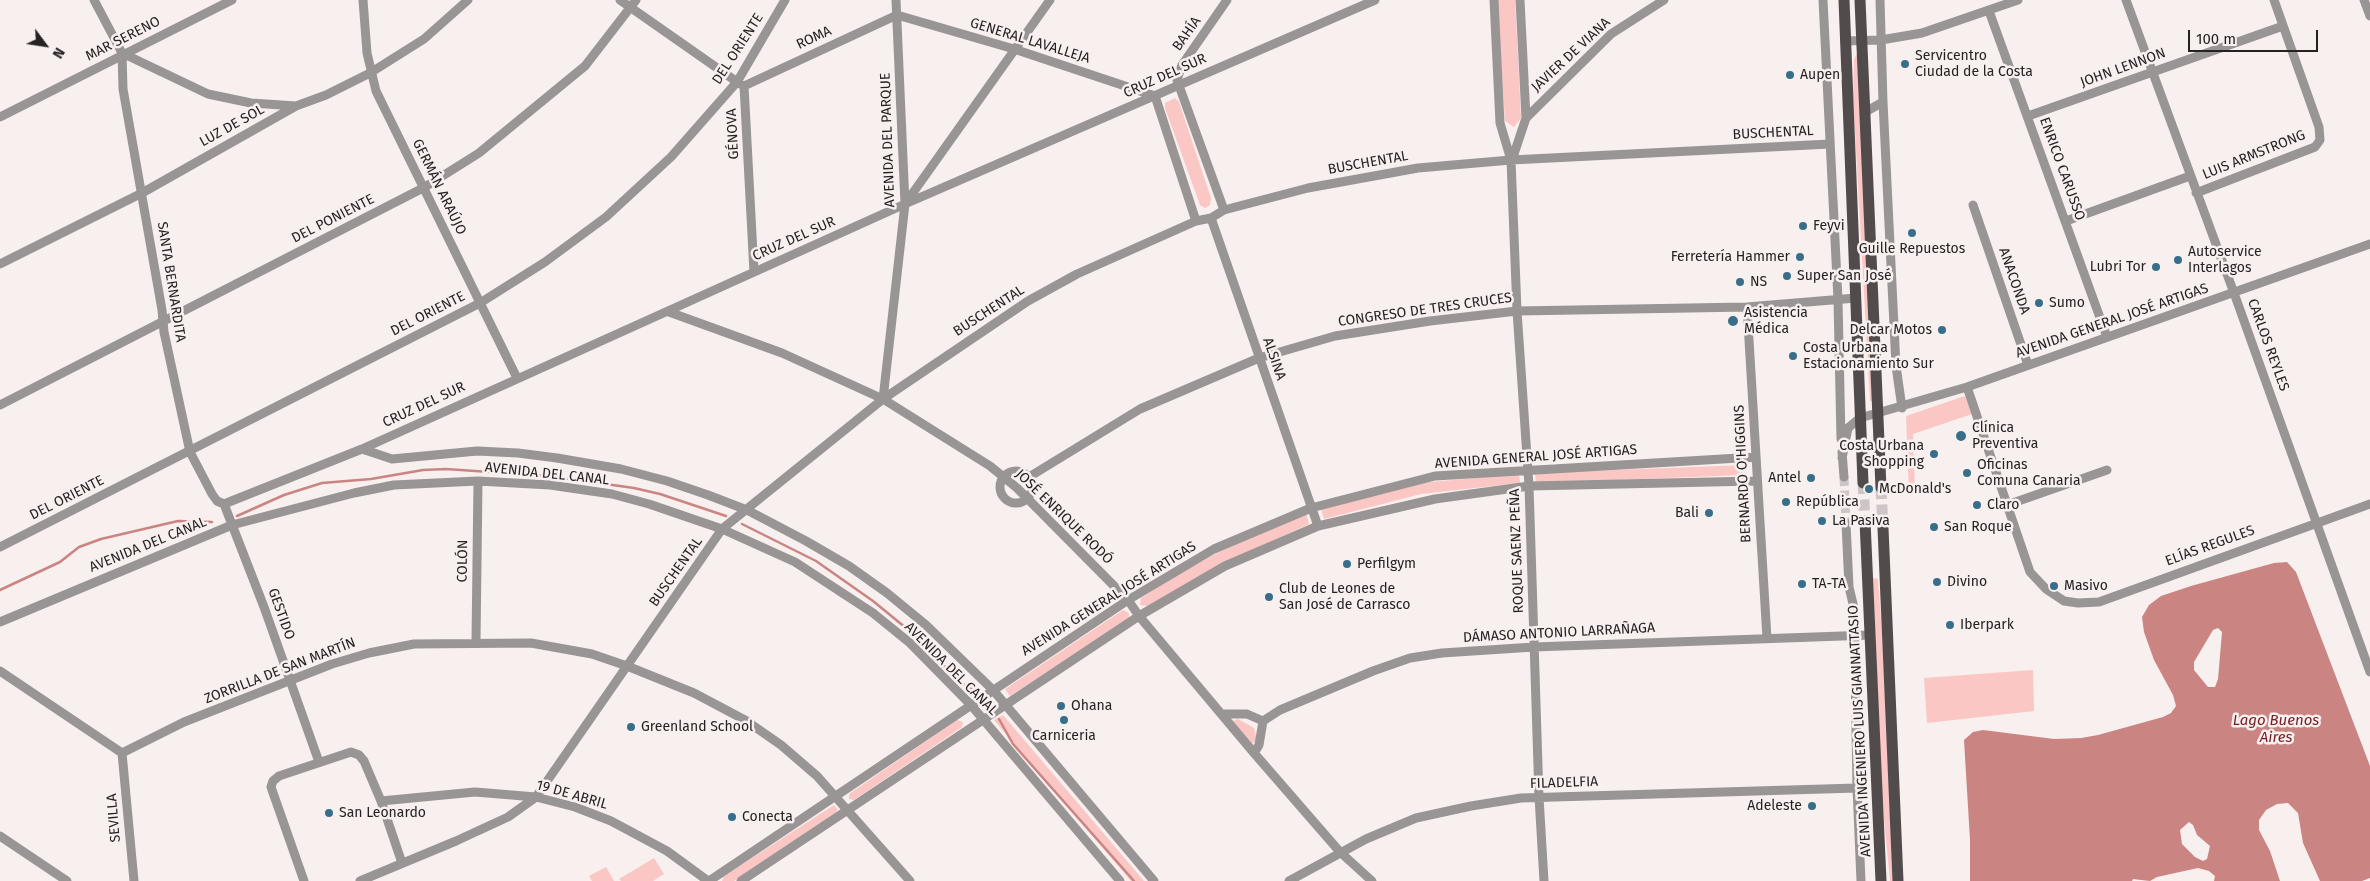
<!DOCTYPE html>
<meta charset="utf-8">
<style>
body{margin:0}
#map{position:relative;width:2370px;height:881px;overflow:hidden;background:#f8efef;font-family:"Fira Sans",sans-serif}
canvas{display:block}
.north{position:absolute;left:20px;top:20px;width:50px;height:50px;-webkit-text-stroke:4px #f8efef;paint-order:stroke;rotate:121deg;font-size:14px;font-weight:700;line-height:20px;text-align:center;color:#252221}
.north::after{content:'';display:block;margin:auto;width:18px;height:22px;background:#252221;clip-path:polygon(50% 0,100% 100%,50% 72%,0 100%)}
.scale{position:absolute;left:2188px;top:30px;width:130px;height:22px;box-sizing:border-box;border:2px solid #252221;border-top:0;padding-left:6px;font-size:15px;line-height:18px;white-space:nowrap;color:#252221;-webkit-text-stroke:4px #f8efef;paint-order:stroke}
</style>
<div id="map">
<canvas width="2370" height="881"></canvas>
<div class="north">N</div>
<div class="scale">100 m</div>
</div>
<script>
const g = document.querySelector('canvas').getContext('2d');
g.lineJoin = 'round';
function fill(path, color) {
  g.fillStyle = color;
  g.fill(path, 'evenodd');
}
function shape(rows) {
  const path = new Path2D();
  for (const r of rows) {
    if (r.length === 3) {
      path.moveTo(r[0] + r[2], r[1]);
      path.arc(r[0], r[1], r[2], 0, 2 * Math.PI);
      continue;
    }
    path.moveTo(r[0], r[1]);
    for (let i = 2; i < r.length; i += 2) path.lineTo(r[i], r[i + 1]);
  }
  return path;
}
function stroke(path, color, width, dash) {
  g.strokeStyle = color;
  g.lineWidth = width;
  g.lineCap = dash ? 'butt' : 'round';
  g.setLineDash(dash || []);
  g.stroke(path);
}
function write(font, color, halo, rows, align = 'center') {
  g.font = font + ' "Fira Sans",sans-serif';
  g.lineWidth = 5;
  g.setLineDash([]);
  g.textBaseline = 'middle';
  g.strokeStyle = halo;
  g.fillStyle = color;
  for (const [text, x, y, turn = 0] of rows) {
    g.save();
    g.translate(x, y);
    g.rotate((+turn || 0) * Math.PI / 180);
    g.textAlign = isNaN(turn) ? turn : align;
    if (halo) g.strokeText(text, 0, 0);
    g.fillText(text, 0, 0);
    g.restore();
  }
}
const green = shape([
 [1497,0,1515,0,1521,118,1514,127,1505,121],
 [1856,55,1858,55,1873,401,1870,401,1853,96,1854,60],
 [1175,98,1179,102,1211,198,1210,205,1205,208,1200,205,1165,108,1165,103],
 [1965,396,1972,414,1913,434,1915,493,1909,492,1906,416],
 [1745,465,1745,475,1536,483,1535,473],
 [1519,474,1520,483,1421,494,1324,519,1321,509,1419,483],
 [1306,513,1309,524,1226,562,1148,606,1140,605,1141,598,1177,575,1219,552],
 [1873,578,1878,579,1882,632,1893,881,1890,881,1882,797],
 [1123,610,1129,613,1129,619,1010,696,1005,689],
 [2033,670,2034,711,1927,723,1924,678],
 [1003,715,1144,881,1131,881,994,720],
 [1238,719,1254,728,1257,740,1252,744,1233,721],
 [957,720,963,722,962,727,854,800,849,799,849,794],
 [834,805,838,810,835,813,734,881,722,881,724,876],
 [654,858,664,874,653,881,621,881,619,879],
 [606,867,614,881,592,881,589,876]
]);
const water = shape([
 [2287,562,2296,572,2370,766,2370,878,2362,881,2320,881,2303,843,2298,813,2288,803,2277,804,2266,810,2259,820,2259,830,2270,851,2280,881,2214,881,2215,876,2209,871,2198,868,2157,877,2150,881,2133,879,2132,881,1970,881,1970,840,1964,740,1973,732,1983,730,2054,739,2081,738,2098,735,2163,717,2171,713,2176,706,2173,695,2154,660,2144,632,2142,617,2149,605,2161,596,2191,586,2274,563],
 [2218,628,2222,632,2218,679,2215,687,2208,687,2194,670,2194,662,2213,630],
 [2189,822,2193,825,2197,835,2210,846,2207,859,2203,861,2195,857,2182,844,2180,830]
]);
const stream = shape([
 [237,516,284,495,322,483,371,479,423,470,446,469,548,476,634,488,660,494,726,516],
 [742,524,816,561,873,601,906,628,960,682,976,692],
 [0,590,60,562,79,547,101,539,178,521,212,522],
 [999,719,1013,744,1134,881]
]);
const minorTunnel = shape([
 [1844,477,1846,523]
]);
const majorTunnel = shape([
 [1863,483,1865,521],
 [1881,488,1883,528]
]);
const minor = shape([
 [94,0,122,53,123,89,162,310,164,332,190,452,212,494,217,501,224,504],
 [363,0,367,53,376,91,517,378],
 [620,0,740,84],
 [1494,0,1500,123,1511,160,1517,311,1529,486,1539,797,1544,881],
 [1823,0,1838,300,1841,439],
 [1880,0,1883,102,1896,366,1902,408],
 [2126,0,2234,293,2370,672],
 [2364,0,2370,16],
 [1989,11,2107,337],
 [1845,41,1881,40,1922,33,2018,0],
 [122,53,208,94,251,103,296,106],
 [744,86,897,15,1014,49,1155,96,1196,221],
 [744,86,754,272],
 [1865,112,1883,102],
 [2028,116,2283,26],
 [0,117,232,0],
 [1526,118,1611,34,1664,0],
 [1512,160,1526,118,1520,0],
 [2196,193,2315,147,2320,140,2319,127,2274,0],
 [905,204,1050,0],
 [1973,205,2028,365],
 [1224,210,1177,80,1182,65,1227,0],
 [1211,218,1318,526],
 [2066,221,2190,176],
 [0,264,142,193,296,106,326,95,370,73,424,39,468,0],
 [1747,307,1767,638],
 [669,312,782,353,883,399,990,466,1017,488,1128,600,1139,616,1254,753,1340,852,1372,881],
 [1967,387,2030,572,2046,589,2064,601,2078,603,2099,602,2370,504],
 [883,399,905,204,896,0],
 [0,405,425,187,479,153,585,66,636,0],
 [362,449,392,459,477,451,518,453,557,458,621,469,667,481,708,495,747,510,806,541,849,566,887,593,926,625,993,690,1154,881],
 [1842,452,1844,477],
 [1842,458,1848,428,1860,418,1967,387,2370,244],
 [1016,487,16],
 [1029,477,1140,409,1259,358,1335,336,1430,321,1517,311,1747,307,1856,298],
 [224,504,362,449,905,204,1375,0],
 [224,504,264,607,319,762],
 [2007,505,2107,470],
 [1846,523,1849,587,1854,608,1857,788,1861,881],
 [0,547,480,303,545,262,606,217,671,157,737,82,785,0],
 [0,622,232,525,354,493,394,485,478,481,550,485,612,494,649,504,722,529,795,562,873,613,910,643,971,705,1120,881],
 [476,642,478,481],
 [0,671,122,753],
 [1223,714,1247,714,1263,721,1259,745,1254,753],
 [1263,721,1280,710,1373,671,1410,658,1442,653,1534,647,1870,635],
 [122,753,184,722,332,664,369,653,414,644,531,643,592,654,627,666,694,693,745,720,781,745,817,776,910,881],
 [122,753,134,881],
 [381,801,475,792,536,797,575,807,611,821,667,851,708,881],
 [0,836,67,881],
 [304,881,271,787,273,781,279,776,351,752,359,755,364,761,381,801,402,863],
 [360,881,456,841,508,817,536,797,722,529,883,399,1028,301,1077,274,1196,221,1211,218,1224,210,1308,188,1418,168,1511,160,1830,144],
 [709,881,1128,600,1214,549,1311,508,1435,476,1756,457],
 [741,881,1139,616,1225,566,1318,526,1435,499,1529,486,1756,481],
 [1289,881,1366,839,1416,818,1471,806,1521,798,1857,788]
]);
const major = shape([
 [1844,0,1863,483],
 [1860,0,1881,488],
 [1865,521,1881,881],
 [1883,528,1898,881]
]);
const markers = [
 [1905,64,5,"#376e89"],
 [1790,75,5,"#376e89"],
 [1803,226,5,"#376e89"],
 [1912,233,5,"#376e89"],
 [1800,257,5,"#376e89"],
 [2178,260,5,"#376e89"],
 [2156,267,5,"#376e89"],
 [1787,276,5,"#376e89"],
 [1740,282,5,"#376e89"],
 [2039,303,5,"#376e89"],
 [1733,321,6,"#376e89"],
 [1942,330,5,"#376e89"],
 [1793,356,5,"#376e89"],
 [1961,436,6,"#376e89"],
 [1934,454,5,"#376e89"],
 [1967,473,5,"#376e89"],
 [1811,478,5,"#376e89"],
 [1869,489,5,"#376e89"],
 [1786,502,5,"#376e89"],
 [1977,505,5,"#376e89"],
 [1709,513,5,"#376e89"],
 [1822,521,5,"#376e89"],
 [1934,527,5,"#376e89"],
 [1347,564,5,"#376e89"],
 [1937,582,5,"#376e89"],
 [1802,584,5,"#376e89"],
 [2054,586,5,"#376e89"],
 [1269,597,5,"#376e89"],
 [1950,625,5,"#376e89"],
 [1061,706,5,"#376e89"],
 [1064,720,5,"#376e89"],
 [631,727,5,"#376e89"],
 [1812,806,5,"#376e89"],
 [329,813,5,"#376e89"],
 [732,817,5,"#376e89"]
];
const streetNames = [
 ["BAHÍA",1187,34,-55],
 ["ROMA",814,38,-25],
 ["MAR SERENO",123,39,-27],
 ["GENERAL LAVALLEJA",1030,41,17],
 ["DEL ORIENTE",738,49,-57],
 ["JAVIER DE VIANA",1571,55,-43],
 ["JOHN LENNON",2123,68,-20],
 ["CRUZ DEL SUR",1165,76,-24],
 ["LUZ DE SOL",232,126,-29],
 ["BUSCHENTAL",1773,133,-3],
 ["GÉNOVA",733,134,-93],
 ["AVENIDA DEL PARQUE",888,140,-92],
 ["LUIS ARMSTRONG",2254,155,-22],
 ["BUSCHENTAL",1368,163,-10],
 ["ENRICO CARUSSO",2062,169,70],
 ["GERMÁN ARAÚJO",439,187,64],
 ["DEL PONIENTE",333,219,-27],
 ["CRUZ DEL SUR",794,239,-24],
 ["ANACONDA",2014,281,71],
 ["SANTA BERNARDITA",171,282,81],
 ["CONGRESO DE TRES CRUCES",1425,310,-8],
 ["BUSCHENTAL",989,311,-33],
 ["DEL ORIENTE",428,314,-27],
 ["AVENIDA GENERAL JOSÉ ARTIGAS",2112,321,-19],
 ["CARLOS REYLES",2268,345,70],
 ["ALSINA",1274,359,71],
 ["CRUZ DEL SUR",424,405,-25],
 ["AVENIDA GENERAL JOSÉ ARTIGAS",1536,457,-4],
 ["AVENIDA DEL CANAL",547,474,6],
 ["BERNARDO O'HIGGINS",1743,474,-93],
 ["DEL ORIENTE",67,498,-27],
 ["JOSÉ ENRIQUE RODÓ",1064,517,44],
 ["AVENIDA DEL CANAL",148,545,-22],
 ["ELÍAS REGULES",2210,546,-20],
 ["ROQUE SAENZ PEÑA",1517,551,-92],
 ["COLÓN",463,561,-89],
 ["BUSCHENTAL",676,572,-55],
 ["AVENIDA GENERAL JOSÉ ARTIGAS",1109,599,-32],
 ["GESTIDO",281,614,70],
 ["DÁMASO ANTONIO LARRAÑAGA",1559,633,-3],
 ["AVENIDA DEL CANAL",951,669,45],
 ["ZORRILLA DE SAN MARTÍN",280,671,-21],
 ["AVENIDA INGENIERO LUIS GIANNATTASIO",1860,731,-93],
 ["FILADELFIA",1564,783,-2],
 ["19 DE ABRIL",572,795,16],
 ["SEVILLA",114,818,-95]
];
const poiNames = [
 ["Servicentro",1915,56],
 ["Ciudad de la Costa",1915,72],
 ["Aupen",1800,75],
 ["Feyvi",1813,226],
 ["Guille Repuestos",1912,249,"center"],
 ["Autoservice",2188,252],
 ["Interlagos",2188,268],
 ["Ferretería Hammer",1790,257,"right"],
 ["Lubri Tor",2146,267,"right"],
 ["Super San José",1797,276],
 ["NS",1750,282],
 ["Sumo",2049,303],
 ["Asistencia",1744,313],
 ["Médica",1744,329],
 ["Delcar Motos",1932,330,"right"],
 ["Costa Urbana",1803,348],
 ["Estacionamiento Sur",1803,364],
 ["Clínica",1972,428],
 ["Preventiva",1972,444],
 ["Costa Urbana",1924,446,"right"],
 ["Shopping",1924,462,"right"],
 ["Oficinas",1977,465],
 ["Comuna Canaria",1977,481],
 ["Antel",1801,478,"right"],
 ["McDonald's",1879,489],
 ["República",1796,502],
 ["Claro",1987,505],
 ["Bali",1699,513,"right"],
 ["La Pasiva",1832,521],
 ["San Roque",1944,527],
 ["Perfilgym",1357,564],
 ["Divino",1947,582],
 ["TA-TA",1812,584],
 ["Masivo",2064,586],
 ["Club de Leones de",1279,589],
 ["San José de Carrasco",1279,605],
 ["Iberpark",1960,625],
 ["Ohana",1071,706],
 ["Greenland School",641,727],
 ["Carniceria",1064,736,"center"],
 ["Adeleste",1802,806,"right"],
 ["San Leonardo",339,813],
 ["Conecta",742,817]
];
const waterNames = [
 ["Lago Buenos",2276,721],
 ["Aires",2276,738]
];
fill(green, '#fac7c4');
fill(water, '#ca8482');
stroke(stream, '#ca8482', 2.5);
stroke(minorTunnel, '#cec6c6', 9, [9, 4.5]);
stroke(majorTunnel, '#cec6c6', 11, [11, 5.5]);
stroke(minor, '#999595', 9);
stroke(major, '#524b4b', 11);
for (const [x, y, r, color] of markers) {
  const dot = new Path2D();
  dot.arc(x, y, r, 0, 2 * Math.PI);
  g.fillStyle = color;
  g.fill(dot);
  stroke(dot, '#f8efef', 2);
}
write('14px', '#252221', '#f8efef', streetNames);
write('14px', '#252221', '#f8efef', poiNames, 'left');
write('italic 15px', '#731f24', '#f8efef', waterNames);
</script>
